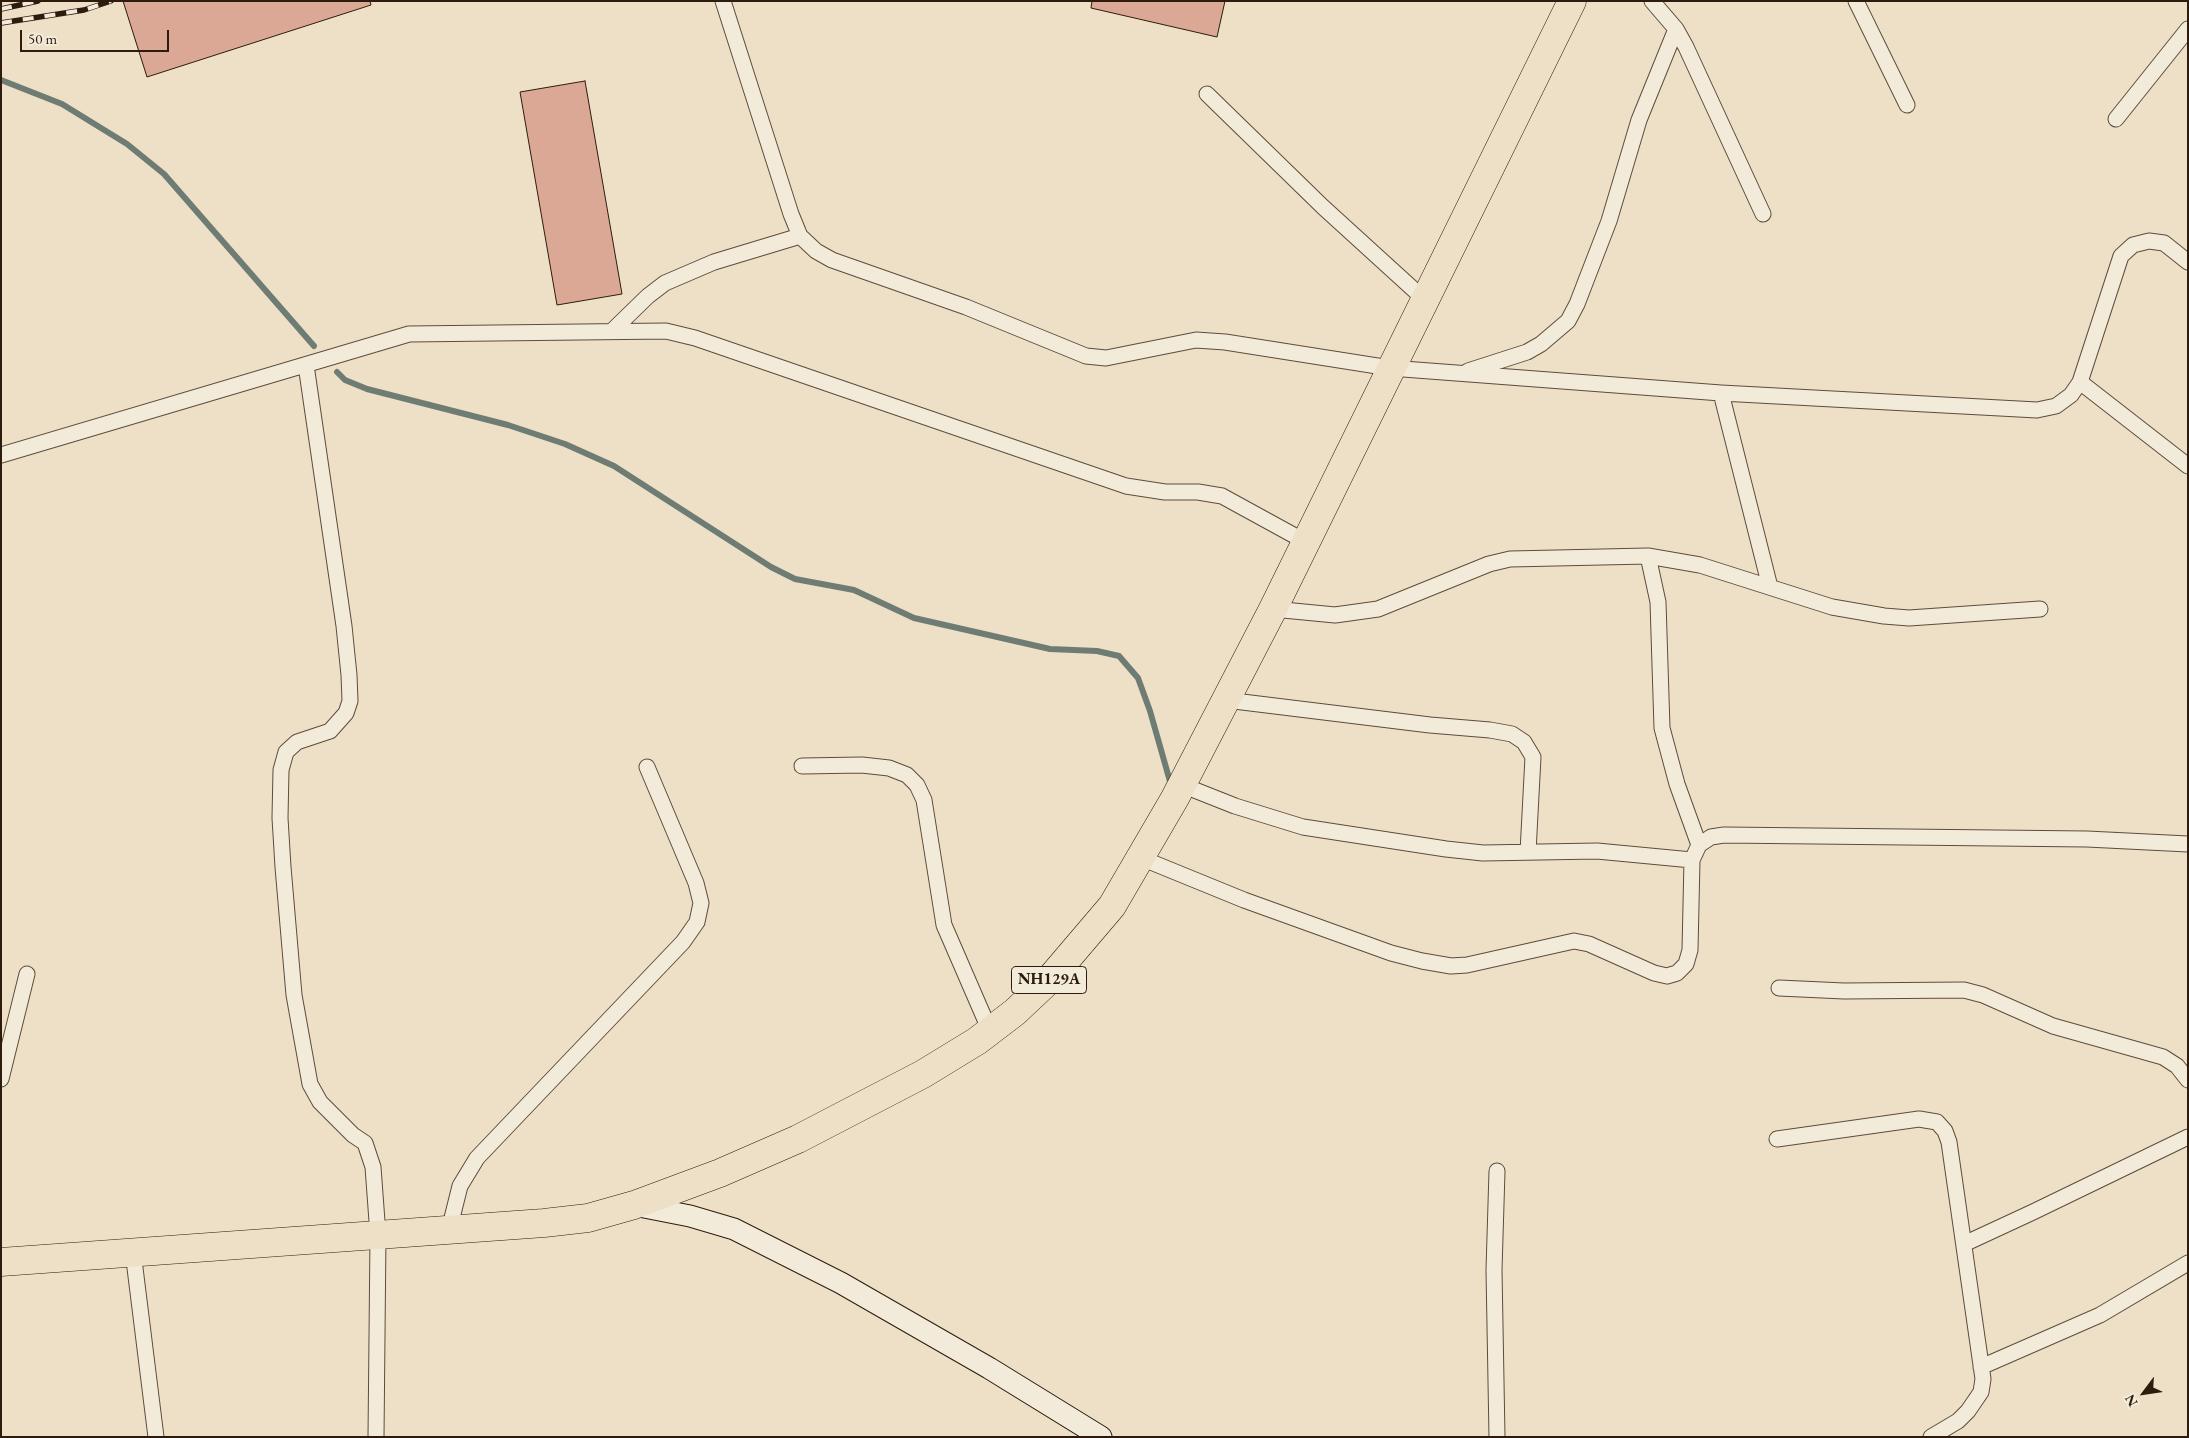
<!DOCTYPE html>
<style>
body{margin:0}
#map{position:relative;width:2189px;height:1438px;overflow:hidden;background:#ede0c6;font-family:"EB Garamond",serif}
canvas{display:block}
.frame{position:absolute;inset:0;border:2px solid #2d1b0d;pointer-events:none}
.north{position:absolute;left:2119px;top:1368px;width:50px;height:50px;-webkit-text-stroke:4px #f3ebda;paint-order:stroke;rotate:239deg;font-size:14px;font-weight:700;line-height:20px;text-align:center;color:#2d1b0d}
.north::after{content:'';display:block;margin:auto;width:18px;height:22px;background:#2d1b0d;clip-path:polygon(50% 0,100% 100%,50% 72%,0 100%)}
.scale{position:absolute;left:20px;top:30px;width:149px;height:22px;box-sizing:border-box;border:2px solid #2d1b0d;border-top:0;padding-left:6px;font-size:15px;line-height:18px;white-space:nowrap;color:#2d1b0d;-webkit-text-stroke:4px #f3ebda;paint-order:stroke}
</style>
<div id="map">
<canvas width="2189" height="1438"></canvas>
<div class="frame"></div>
<div class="north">N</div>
<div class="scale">50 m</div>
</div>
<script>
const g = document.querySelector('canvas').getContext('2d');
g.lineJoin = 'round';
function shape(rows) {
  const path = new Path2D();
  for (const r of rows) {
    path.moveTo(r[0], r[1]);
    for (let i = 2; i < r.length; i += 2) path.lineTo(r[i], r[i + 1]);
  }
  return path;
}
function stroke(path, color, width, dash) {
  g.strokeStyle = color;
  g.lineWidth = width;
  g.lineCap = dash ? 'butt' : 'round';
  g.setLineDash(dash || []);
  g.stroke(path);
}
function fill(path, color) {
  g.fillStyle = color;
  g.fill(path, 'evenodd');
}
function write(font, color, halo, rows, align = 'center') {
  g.font = font + ' "EB Garamond",serif';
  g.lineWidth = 5;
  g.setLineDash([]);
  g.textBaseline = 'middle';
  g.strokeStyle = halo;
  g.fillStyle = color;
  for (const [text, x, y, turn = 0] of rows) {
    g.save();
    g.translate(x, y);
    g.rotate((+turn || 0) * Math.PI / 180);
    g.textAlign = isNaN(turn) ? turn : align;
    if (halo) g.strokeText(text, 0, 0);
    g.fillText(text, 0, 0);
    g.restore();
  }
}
const stream = shape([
 [1,80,62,104,127,144,164,174,314,346],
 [337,372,345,380,367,389,508,425,565,444,614,466,771,567,795,579,854,590,914,618,1050,649,1097,651,1119,656,1138,678,1150,711,1171,785]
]);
const building = shape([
 [123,1,370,1,371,5,147,77,123,1],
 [1092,1,1225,1,1217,37,1091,8,1092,1],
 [585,81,622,294,557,305,520,92,585,81]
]);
const street = shape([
 [723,1,791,214,800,236,816,251,832,260,966,307,1086,356,1106,358,1196,340,1225,342,1390,368,1721,393,2037,410,2056,406,2071,395,2080,382,2121,256,2133,245,2149,241,2164,243,2188,262],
 [1652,1,1676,29,1686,47,1763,214],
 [1856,1,1907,105],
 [1207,94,1323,207,1424,299],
 [2116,119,2188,29],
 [612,331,648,296,665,283,714,262,800,236],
 [306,365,344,626,349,675,350,701,346,713,330,731,297,742,286,752,281,770,280,818,283,867,294,995,310,1084,320,1102,353,1135,365,1143,373,1167,378,1235,376,1437],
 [1468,371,1527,352,1541,344,1568,321,1577,304,1609,221,1639,120,1676,29],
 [2080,382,2188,466],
 [1721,393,1770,587],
 [1,455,409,334,666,331,695,338,1126,486,1165,492,1198,492,1222,496,1306,542],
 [1648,556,1658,602,1662,728,1677,784,1699,845],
 [1273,609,1335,615,1378,609,1489,564,1510,559,1648,556,1700,565,1832,607,1884,616,1909,618,2040,609],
 [1226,700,1430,725,1490,730,1512,734,1524,742,1533,757,1528,852],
 [802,766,862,765,889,768,907,775,917,785,924,800,944,925,990,1031],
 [1182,785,1235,806,1303,827,1446,849,1483,853,1597,851,1692,860],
 [1141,858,1244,900,1391,953,1422,961,1451,966,1467,965,1574,941,1589,944,1654,973,1667,976,1677,973,1686,964,1690,950,1692,860,1699,845,1711,837,1724,835,2087,839,2188,844],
 [1779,988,1844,991,1964,990,1983,995,2053,1026,2163,1057,2177,1066,2188,1080],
 [1,1079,27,974],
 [1777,1139,1919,1119,1937,1122,1945,1131,1949,1142,1983,1379,1981,1392,1968,1411,1958,1421,1931,1437],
 [1497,1171,1494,1270,1497,1437],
 [449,1230,460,1186,477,1158,683,942,697,922,701,903,696,883,647,767],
 [1964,1244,2033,1212,2188,1137],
 [133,1252,156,1437],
 [1981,1367,2100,1315,2188,1263]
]);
const secondary = shape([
 [634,1205,690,1216,734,1229,841,1283,989,1368,1101,1437]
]);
const highway = shape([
 [1,1262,544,1223,588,1218,634,1205,720,1173,798,1139,923,1074,977,1041,1015,1012,1049,980,1112,906,1175,798,1273,609,1572,1]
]);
const rail = shape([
 [1,9,38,1],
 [1,23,84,10,111,1]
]);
const shields = [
 [1049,980,75]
];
const shieldNames = [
 ["NH129A",1049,980]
];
stroke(stream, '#6e7c74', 6);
fill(building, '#dca896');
stroke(building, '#2d1b0d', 1);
stroke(street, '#5d4c3b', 17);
stroke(secondary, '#2d1b0d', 23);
stroke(highway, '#2d1b0d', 29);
stroke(street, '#f3ebda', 15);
stroke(secondary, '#f3ebda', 21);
stroke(highway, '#ede0c6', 28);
stroke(rail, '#2d1b0d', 5.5);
stroke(rail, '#f3ebda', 4, [11]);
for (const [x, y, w] of shields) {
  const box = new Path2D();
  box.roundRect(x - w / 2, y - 13.5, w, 27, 4);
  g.fillStyle = '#f3ebda';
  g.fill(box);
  stroke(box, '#2d1b0d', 1);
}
write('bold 16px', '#2d1b0d', null, shieldNames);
</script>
